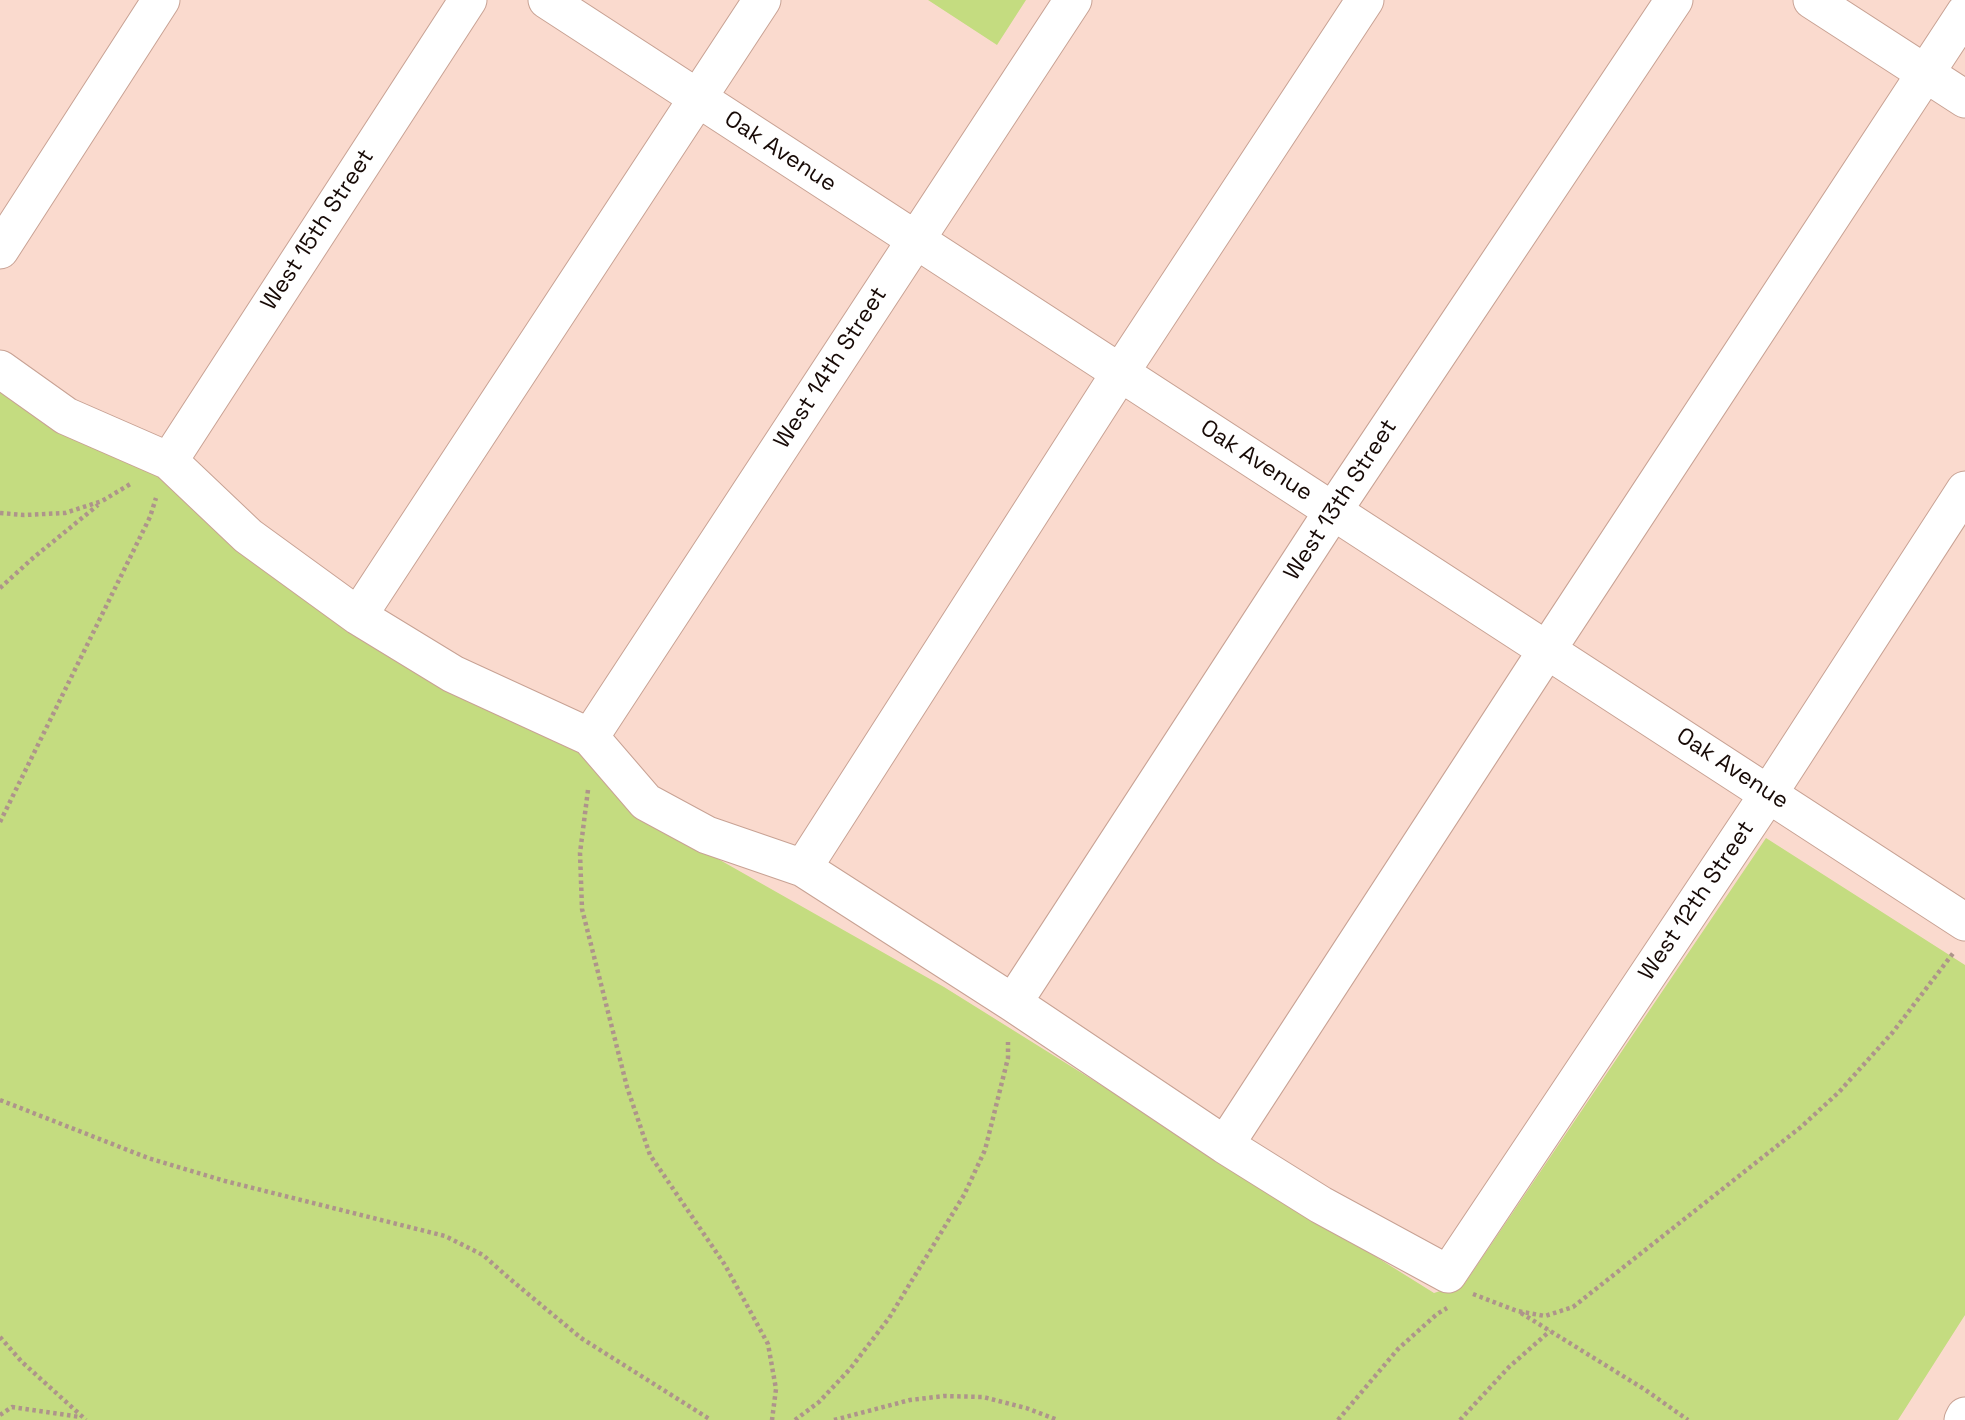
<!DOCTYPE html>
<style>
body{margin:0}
canvas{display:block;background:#fadace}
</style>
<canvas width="1965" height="1420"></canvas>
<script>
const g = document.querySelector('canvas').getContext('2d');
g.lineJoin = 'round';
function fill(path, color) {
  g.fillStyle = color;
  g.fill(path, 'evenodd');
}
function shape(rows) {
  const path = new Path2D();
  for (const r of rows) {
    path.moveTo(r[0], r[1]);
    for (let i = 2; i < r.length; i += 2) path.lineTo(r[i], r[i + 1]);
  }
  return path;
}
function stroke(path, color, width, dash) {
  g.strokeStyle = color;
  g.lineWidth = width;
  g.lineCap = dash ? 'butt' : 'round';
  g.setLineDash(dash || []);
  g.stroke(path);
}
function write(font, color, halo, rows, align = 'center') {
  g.font = font + ' "Space Grotesk",sans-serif';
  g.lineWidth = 7;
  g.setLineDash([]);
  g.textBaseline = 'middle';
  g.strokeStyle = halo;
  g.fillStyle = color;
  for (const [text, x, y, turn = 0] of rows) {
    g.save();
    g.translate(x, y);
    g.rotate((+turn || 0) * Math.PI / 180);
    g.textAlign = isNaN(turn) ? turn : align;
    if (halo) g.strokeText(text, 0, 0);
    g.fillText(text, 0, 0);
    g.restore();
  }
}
const green = shape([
 [928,0,1026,0,997,45],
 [0,384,150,461,589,752,697,847,944,987,1434,1293,1465,1283,1766,838,1965,965,1965,1315,1898,1420,0,1420]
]);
const path = shape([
 [0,513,24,515,65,513,102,501,132,483],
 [0,588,33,558,98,505],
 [588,790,580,853,582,909,627,1087,650,1155,725,1265,768,1344,776,1389,772,1420],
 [0,822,150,517,156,498],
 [0,1100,148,1158,225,1181,445,1236,483,1255,510,1279,581,1338,711,1420],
 [1473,1294,1517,1311,1545,1316,1573,1307,1801,1127,1839,1092,1893,1032,1954,952],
 [1521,1313,1644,1389,1688,1420],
 [0,1337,22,1362,86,1420],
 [0,1415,12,1407,80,1417],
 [795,1420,819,1402,850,1369,889,1318,964,1195,985,1150,1008,1058,1008,1042],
 [834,1420,910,1400,944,1396,983,1397,1026,1408,1058,1420],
 [1338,1420,1398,1349,1437,1314,1447,1308],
 [1460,1420,1509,1367,1550,1331]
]);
const minor = shape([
 [547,0,1965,922],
 [1812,0,1965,99],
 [0,250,161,0],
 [0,369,66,416,169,461,248,536,358,616,453,674,590,737,646,802,707,835,803,868,1013,1003,1225,1145,1321,1205,1448,1274,1769,793,1965,490],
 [169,461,468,0],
 [358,616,762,0],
 [590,737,1073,0],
 [803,868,1120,373,1365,0],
 [1013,1003,1333,511,1674,0],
 [1225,1145,1547,650,1965,13],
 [1963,1420,1965,1416]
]);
const streetNames = [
 ["Oak Avenue",780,152,33],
 ["West 15th Street",318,230,-57],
 ["West 14th Street",831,368,-57],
 ["Oak Avenue",1256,461,33],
 ["West 13th Street",1341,500,-57],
 ["Oak Avenue",1732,769,33],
 ["West 12th Street",1697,901,-56]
];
fill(green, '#c4dc80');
stroke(minor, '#c8a294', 39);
stroke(path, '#ae948b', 4.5, [3.5, 3.5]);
stroke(minor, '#fff', 37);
write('23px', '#170a06', '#fff', streetNames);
</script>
